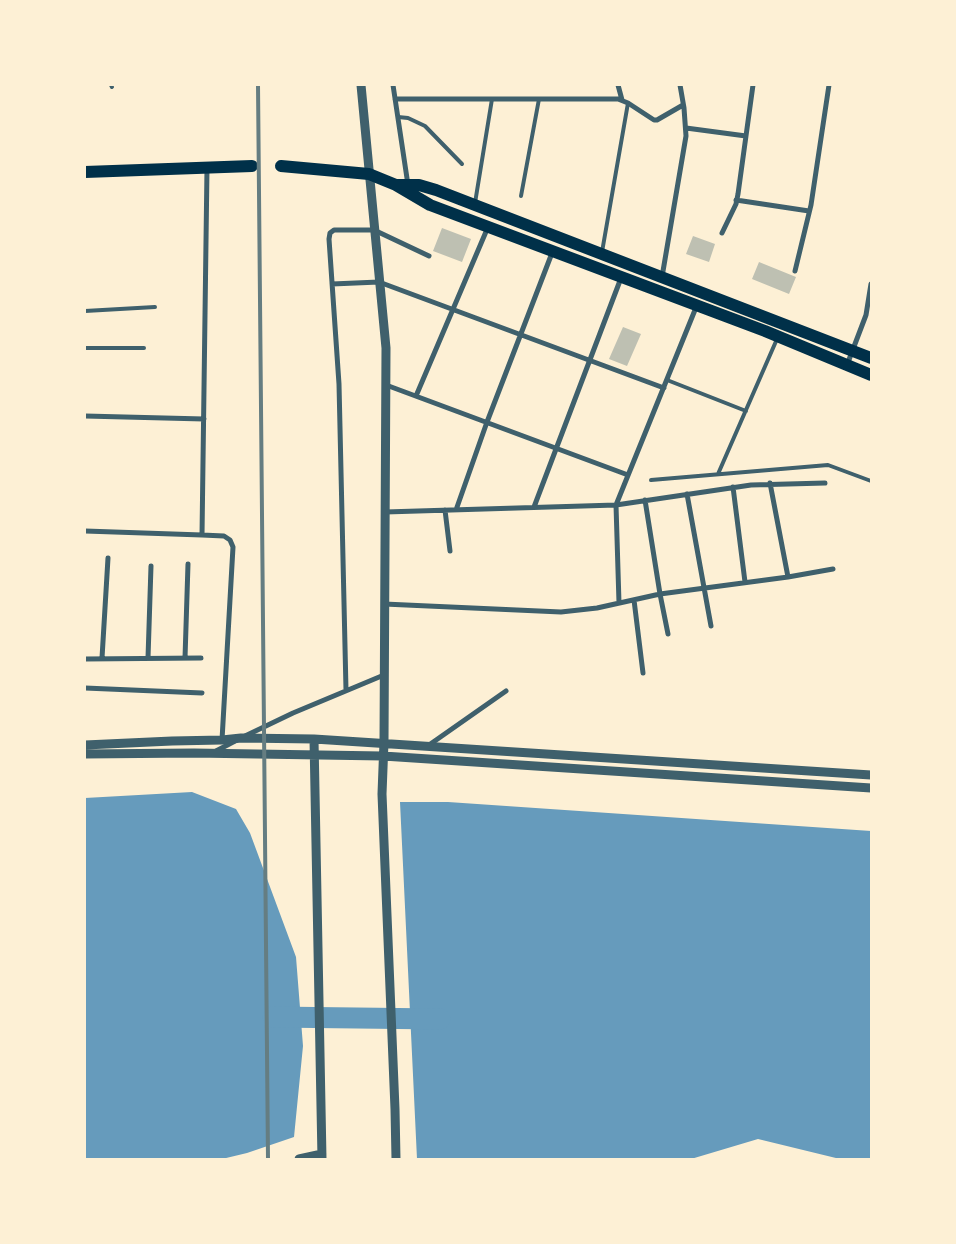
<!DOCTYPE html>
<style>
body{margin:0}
#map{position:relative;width:956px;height:1244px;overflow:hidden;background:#fdf0d5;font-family:"Alegreya Sans",sans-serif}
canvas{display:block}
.frame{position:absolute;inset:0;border:86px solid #fdf0d5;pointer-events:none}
</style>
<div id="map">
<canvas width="956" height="1244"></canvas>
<div class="frame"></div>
</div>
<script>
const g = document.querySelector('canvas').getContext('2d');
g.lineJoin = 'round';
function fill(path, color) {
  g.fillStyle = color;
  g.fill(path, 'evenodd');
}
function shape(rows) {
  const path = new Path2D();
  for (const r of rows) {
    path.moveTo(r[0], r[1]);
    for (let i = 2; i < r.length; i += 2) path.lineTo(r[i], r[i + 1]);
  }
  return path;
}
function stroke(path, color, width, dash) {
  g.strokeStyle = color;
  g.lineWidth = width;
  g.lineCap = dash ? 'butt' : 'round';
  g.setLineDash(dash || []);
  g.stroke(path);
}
const water = shape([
 [192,792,236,809,250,833,296,957,303,1046,294,1137,247,1153,222,1159,85,1159,85,798],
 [400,802,448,802,871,831,871,1159,840,1159,758,1139,691,1159,417,1159]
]);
const river = shape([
 [273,1017,440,1019]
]);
const building = shape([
 [442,228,471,239,462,262,433,251],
 [693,236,715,244,709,262,686,254],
 [759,262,796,277,789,294,752,279],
 [623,327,641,334,627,366,609,359]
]);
const service = shape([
 [111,85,112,87],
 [398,117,408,118,425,126,462,164],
 [521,196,539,99],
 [475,203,492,99],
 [602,252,628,103],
 [85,311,155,307],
 [85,348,144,348],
 [667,380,746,411],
 [718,474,777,339],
 [651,480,828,465,871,481]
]);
const minor = shape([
 [393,85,408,185],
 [618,85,622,100],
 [395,99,618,99,628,103,654,120,657,120,683,105],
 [686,128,746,136],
 [736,200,809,211],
 [722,233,736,204,738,194,753,85],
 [795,271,811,205,829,85],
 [662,277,686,136,684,108,680,85],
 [332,284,379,282,664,388],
 [847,365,866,315,871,284],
 [386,385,628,475],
 [416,396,488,227],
 [85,416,204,419],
 [770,483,788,577],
 [733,487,745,582],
 [687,494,711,626],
 [645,500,660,594,668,634],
 [534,507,621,278],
 [445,510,450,551],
 [456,510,487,422,552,253],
 [385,512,616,505,751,485,825,483],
 [85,531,202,535,224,536,230,540,233,547,222,740],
 [202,535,207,168],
 [634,600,643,673],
 [619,603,616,505,697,305],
 [384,604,561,612,597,608,660,594,788,577,833,569],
 [102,658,108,558],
 [148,658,151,566],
 [185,658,188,564],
 [85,659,201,658],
 [85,688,202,693],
 [346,690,339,384,329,239,330,233,334,230,374,230,429,256],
 [245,736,293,713,384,675],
 [429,745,506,691],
 [216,751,237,740]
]);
const tertiary = shape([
 [361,85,386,348,384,742,382,794,395,1109,396,1159],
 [314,739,322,1159],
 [85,745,172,741,222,740,241,738,314,739,871,775],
 [85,754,194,753,383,756,871,788],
 [299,1159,322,1154]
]);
const trunk = shape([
 [281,166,369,174,396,185,430,205,765,331,871,375],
 [85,172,252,166],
 [396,185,419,185,436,190,871,358]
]);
const rail = shape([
 [258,85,268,1159]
]);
fill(water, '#669bbc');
stroke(river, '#669bbc', 21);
fill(building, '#bec0b2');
stroke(service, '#3f606c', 4);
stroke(minor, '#3f606c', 5);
stroke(tertiary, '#3f606c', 9);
stroke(trunk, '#003049', 12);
stroke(rail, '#657d81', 4);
</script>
